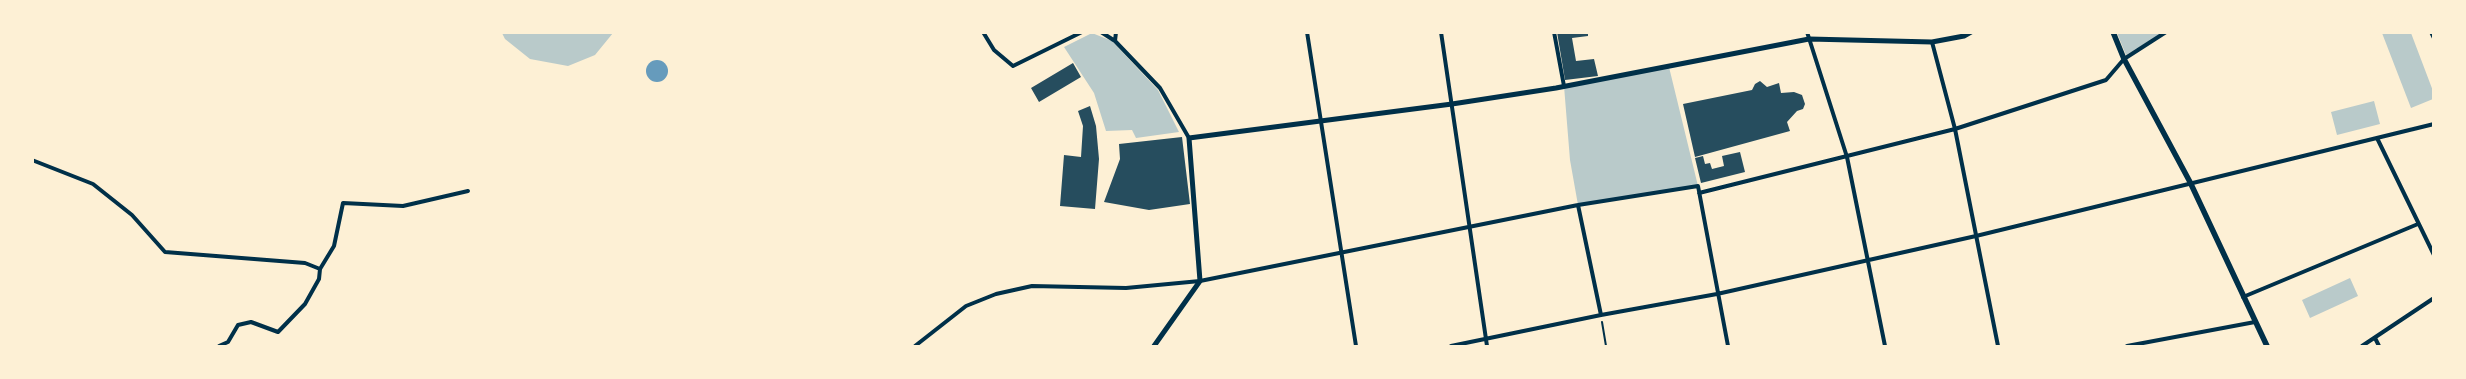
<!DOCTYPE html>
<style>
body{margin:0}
#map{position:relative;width:2466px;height:379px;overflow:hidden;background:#fdf0d5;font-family:Ubuntu,sans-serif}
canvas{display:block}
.frame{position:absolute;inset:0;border:34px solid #fdf0d5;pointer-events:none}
</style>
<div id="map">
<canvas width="2466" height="379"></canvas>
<div class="frame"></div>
</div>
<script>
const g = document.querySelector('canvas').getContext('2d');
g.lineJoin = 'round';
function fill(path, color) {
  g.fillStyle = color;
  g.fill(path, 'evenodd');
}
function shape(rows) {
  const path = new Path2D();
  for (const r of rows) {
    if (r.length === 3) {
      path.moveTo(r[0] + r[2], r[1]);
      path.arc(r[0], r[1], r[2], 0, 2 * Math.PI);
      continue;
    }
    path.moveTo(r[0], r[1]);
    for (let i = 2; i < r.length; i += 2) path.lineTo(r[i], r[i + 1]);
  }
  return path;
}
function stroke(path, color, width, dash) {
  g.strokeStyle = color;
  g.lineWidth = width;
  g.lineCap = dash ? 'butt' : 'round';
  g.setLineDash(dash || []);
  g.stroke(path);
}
const green = shape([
 [502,33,613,33,595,55,568,66,530,59,505,39],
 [1092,33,1112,41,1158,90,1179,132,1136,138,1132,130,1106,131,1094,93,1064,47],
 [2117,33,2163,33,2126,55],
 [2382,33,2411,33,2433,91,2433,99,2411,108],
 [1669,67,1698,186,1578,205,1570,160,1564,86],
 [2374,101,2380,124,2337,135,2331,112],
 [2350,278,2358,296,2310,318,2302,300]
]);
const water = shape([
 [657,71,11]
]);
const building = shape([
 [1557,32,1588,32,1588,36,1572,38,1576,61,1594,59,1598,76,1565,80],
 [1073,63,1081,77,1039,102,1031,88],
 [1760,81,1767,87,1779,83,1781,93,1794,92,1802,95,1805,104,1803,109,1797,111,1787,122,1790,131,1695,157,1683,104,1752,90,1755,84],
 [1090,106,1096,126,1099,159,1095,209,1060,206,1064,155,1081,157,1083,126,1078,111],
 [1182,137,1190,204,1149,210,1104,202,1120,159,1119,144],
 [1740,152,1745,172,1701,183,1695,158,1703,156,1705,164,1710,163,1712,169,1724,166,1722,156]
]);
const path = shape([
 [1602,322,1606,346]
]);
const minor = shape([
 [983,32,994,50,1013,66,1082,32],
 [1101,32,1115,41,1160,88,1189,138],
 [1307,32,1356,346],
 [1441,32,1487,346],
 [1554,32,1564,86],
 [1807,32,1847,157,1885,346],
 [2431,32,2434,38],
 [1115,41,1116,32],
 [1932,42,1955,129,1998,346],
 [2377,138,2434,255],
 [32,160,93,184,132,215,165,252,305,263,320,269],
 [1699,193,1955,129,2106,80,2124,59,2166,32],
 [1578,205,1601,315],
 [2243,297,2418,224],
 [2375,338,2379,346],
 [219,346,228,342,238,325,251,322,278,332,305,304,319,279,320,269,334,246,343,203,403,206,468,191],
 [915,346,966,306,996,294,1032,286,1126,288,1200,281,1578,205,1698,186,1728,346],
 [1451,346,1601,315,1717,294,1976,236,2434,124],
 [2127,346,2255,322],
 [2362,346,2434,298]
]);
const tertiary = shape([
 [1154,346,1200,281,1189,138,1452,104,1556,88,1809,39,1932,42,1964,36,1971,32]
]);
const secondary = shape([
 [2113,32,2124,59,2190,182,2267,346]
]);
fill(green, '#b9caca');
fill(water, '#669bbc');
fill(building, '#264d5e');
stroke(path, '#003049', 2);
stroke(minor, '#003049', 4);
stroke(tertiary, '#003049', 5);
stroke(secondary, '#003049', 5.5);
</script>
